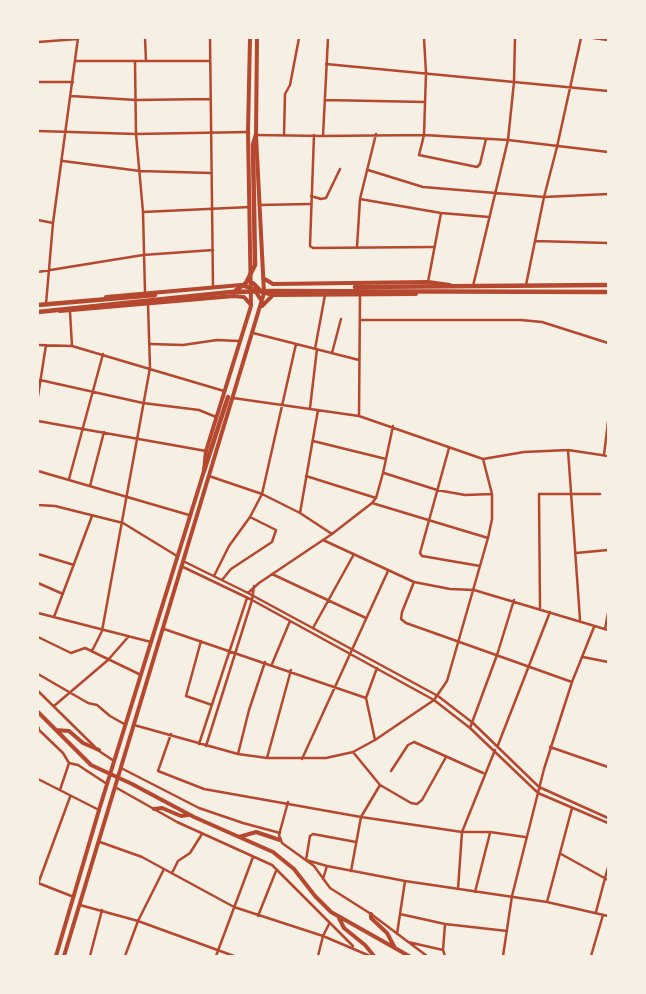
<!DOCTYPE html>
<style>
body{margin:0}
#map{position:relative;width:646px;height:994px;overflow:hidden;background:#f6efe4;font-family:Raleway,sans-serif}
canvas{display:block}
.frame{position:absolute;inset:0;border:39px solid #f6efe4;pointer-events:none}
</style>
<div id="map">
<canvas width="646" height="994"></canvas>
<div class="frame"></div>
</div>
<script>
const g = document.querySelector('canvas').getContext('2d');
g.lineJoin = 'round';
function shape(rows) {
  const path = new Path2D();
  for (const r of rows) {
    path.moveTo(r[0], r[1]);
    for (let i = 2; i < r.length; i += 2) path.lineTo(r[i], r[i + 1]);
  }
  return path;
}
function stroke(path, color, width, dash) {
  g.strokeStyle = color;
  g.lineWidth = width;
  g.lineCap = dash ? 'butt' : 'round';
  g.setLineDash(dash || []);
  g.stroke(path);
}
const minor = shape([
 [145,38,146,61],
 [210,38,213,286],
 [424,38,426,73,424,135,419,155,477,167,480,164,486,139],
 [593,38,608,40],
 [38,42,78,39],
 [76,61,210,61],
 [135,61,136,134,143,212,145,292],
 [326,64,608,91],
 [38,82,73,82],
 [71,96,136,100,210,99],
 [325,100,425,102],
 [38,131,136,134,248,132],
 [256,135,323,136,328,38],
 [284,135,285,94,290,85,299,38],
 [314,135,310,246,313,248,433,247],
 [323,136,424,135,508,140,608,152],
 [63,161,140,171,211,173],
 [368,170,423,187,544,197,608,194],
 [311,196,321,199,326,198,340,169],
 [360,199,441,213,489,217],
 [259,205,310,204],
 [143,212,250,207],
 [38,220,53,223],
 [535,241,608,243],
 [357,247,360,199,376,134],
 [38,272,143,255,213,250],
 [428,282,441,213],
 [526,285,544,197,557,147,581,38],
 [473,286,508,140,514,82,515,38],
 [46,304,53,223,78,38],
 [70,312,72,346],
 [360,320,521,320,542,322,608,343],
 [253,333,359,360],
 [151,344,183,345,217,340,239,341],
 [38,345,72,346,224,391],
 [315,349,325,295],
 [332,353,341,319],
 [40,380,143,403,199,410,216,417],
 [38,396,46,345],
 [233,398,359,416,483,459,524,452,568,450,608,456],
 [310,408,317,349],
 [359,416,360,295],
 [38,421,206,451],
 [313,441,386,459],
 [449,448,420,553,422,556,480,566],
 [568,450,580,620],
 [604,455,608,422],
 [38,471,189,515],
 [384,473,437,490,465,495,492,494],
 [209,476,262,494,300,513,332,534],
 [306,476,376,498],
 [69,479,103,354],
 [90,486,104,432],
 [372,503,488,538],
 [38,505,55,506,123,523,177,556],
 [300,513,318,410],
 [323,540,414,582,450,589,474,590,608,630],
 [576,553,608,550],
 [38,554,74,565],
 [183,561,248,593,438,696,473,723,539,787,608,818],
 [181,566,252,600,434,700,470,728,538,793,608,823],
 [272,574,366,618],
 [214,576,229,546,250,517,262,494,296,344],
 [222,580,231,569,272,542,276,530,250,517],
 [414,582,402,612,401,619,406,623,572,682],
 [38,583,63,594],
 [248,593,259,583,332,534,372,503,376,498,383,473,393,426],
 [540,608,539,494,600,494],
 [38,613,151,642],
 [54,617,92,516],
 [313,628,354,554],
 [164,629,366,698],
 [605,629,608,613],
 [38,637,71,653,85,648,141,675],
 [201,641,186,696,212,705],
 [92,651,102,631,150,368,148,304],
 [583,657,608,662],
 [272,664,290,621],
 [38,674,88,703,97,705,110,716,126,725],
 [38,691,95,747],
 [54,706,108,660,129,636],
 [134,725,238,754,267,758,326,758,353,752,375,740,434,700,447,681,488,538,492,519,492,494,483,459],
 [470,728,497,655,514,600],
 [38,729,63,753,69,763,78,765,107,784],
 [171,734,158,771,204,789,361,817,462,832,490,832,525,837],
 [375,740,366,698,377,668],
 [199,744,247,598],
 [498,745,550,612],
 [206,746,252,600,254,586],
 [550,747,608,767],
 [99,751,114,761],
 [353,752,380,785,411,803,417,804,422,800,446,757],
 [238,754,249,710,265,662],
 [267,758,291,670],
 [302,759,388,571],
 [121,768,199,808,243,823,280,833],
 [391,771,408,745,414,742,483,773],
 [38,779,99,810],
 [115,787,177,822,272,865,353,946],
 [60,790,69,763],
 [288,802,279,835,282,843,314,866,330,888,371,914,427,956],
 [100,842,142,857,234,907,323,936,370,956],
 [356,842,313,834,310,836,306,860,327,866,405,881,547,902,608,916],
 [561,854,608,880],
 [351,871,361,817,380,785],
 [172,873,178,861,190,853,202,834],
 [323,879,327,866],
 [38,883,74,897],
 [38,884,70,797],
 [458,889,462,832,495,750],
 [475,892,490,833],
 [547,902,572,808],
 [80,905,138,921,234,956],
 [596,912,608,867],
 [400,914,445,924,507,931],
 [258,916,276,871],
 [445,924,443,950,445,956],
 [397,934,405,881],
 [408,942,443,950],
 [90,956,102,910],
 [125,956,138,921,164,869],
 [216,956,253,857],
 [318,956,323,936,329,924],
 [503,956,512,896,544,769,572,682,594,627],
 [591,956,603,915]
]);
const secondary = shape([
 [263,278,273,284,428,282,450,285],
 [253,283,262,292,273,295,416,294],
 [106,297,241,285,254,289,261,300],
 [262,306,273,295],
 [60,311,234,296,244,297,251,305],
 [38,712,91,765,132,784,194,817,273,852,294,869,315,896,331,912,409,956],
 [38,728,38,729],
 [56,730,69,731,83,743,99,750],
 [154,809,162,808,181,816,188,815],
 [239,837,256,832,280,840],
 [371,914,371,918,387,933,395,948],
 [339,918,344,928,365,945,374,956],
 [56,956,99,810,204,471,206,451,251,306,248,132,250,38],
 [64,956,264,293,256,135,257,38]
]);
const primary = shape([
 [355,287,608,285],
 [235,291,246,283,255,265,253,145,256,135],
 [38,305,155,295],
 [38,312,231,292,272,291,608,292],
 [204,471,228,397]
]);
stroke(minor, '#b5482f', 2.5);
stroke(secondary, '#b5482f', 4);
stroke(primary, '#b5482f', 4.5);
</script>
